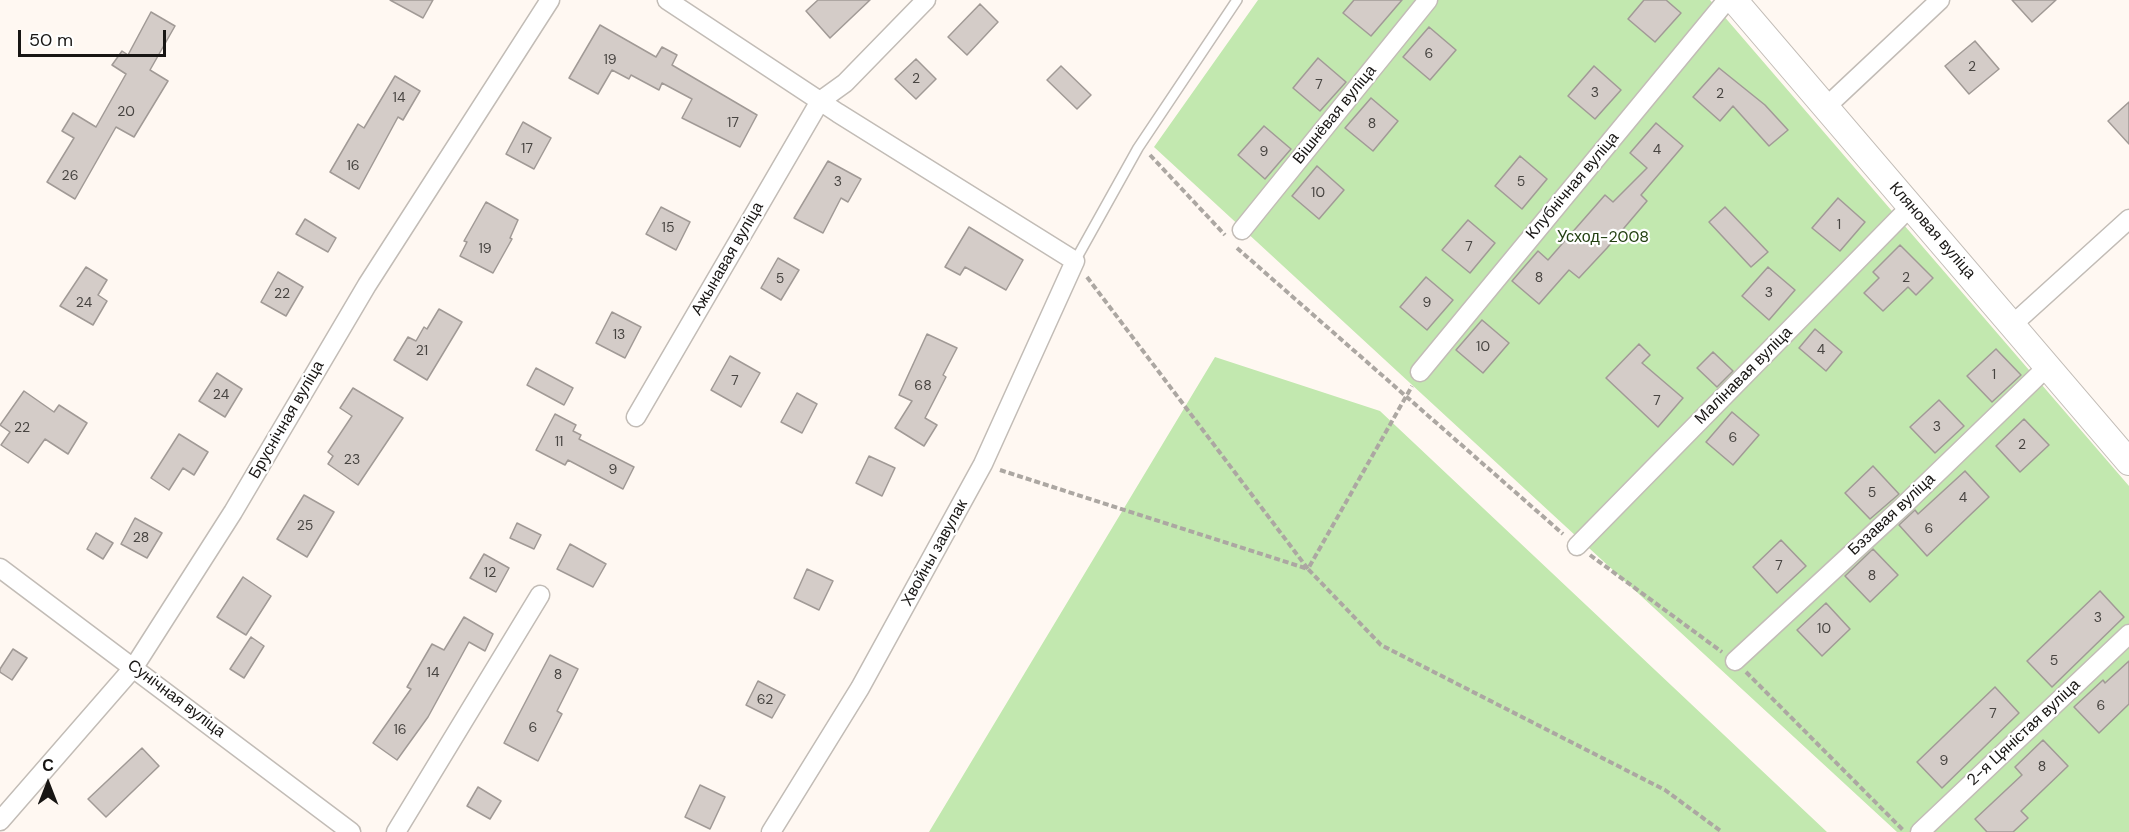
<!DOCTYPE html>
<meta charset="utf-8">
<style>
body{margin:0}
#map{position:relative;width:2129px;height:832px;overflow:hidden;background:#fff8f2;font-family:"DM Sans",sans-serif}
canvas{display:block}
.north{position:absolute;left:18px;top:754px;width:60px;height:60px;-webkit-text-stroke:4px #fff;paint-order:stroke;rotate:0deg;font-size:16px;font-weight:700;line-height:24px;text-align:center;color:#181614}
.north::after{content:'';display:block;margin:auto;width:21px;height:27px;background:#181614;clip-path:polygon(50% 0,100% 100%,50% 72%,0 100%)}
.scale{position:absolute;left:18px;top:30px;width:148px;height:27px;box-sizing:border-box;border:3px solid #181614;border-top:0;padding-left:8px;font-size:18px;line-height:21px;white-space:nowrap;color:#181614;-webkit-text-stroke:4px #fff;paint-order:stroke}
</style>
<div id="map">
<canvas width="2129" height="832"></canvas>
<div class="north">С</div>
<div class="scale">50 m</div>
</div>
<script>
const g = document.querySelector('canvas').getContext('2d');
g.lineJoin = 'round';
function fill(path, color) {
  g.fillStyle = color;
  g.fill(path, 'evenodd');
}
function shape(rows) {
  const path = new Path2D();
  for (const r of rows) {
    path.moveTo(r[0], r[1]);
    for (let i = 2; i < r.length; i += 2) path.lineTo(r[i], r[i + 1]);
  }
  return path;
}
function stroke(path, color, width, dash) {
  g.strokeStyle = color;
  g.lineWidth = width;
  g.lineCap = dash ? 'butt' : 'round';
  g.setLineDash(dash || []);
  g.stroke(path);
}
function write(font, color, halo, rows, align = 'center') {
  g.font = font + ' "DM Sans",sans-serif';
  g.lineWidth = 4.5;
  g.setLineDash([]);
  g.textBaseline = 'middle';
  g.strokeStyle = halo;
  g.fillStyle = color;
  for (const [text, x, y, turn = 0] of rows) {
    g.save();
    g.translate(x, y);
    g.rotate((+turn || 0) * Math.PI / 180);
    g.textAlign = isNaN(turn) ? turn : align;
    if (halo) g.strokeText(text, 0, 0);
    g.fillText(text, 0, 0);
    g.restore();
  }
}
const green = shape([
 [1258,0,1710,0,2129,486,2129,832,1897,832,1154,147],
 [1215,357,1380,411,1827,832,929,832]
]);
const building = shape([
 [390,0,433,0,423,18,390,0],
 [818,0,870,0,830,38,806,11,818,0],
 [1354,0,1402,0,1371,36,1343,13,1354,0],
 [1644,0,1666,0,1681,13,1655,42,1628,19,1644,0],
 [2012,0,2056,0,2032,22,2012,0],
 [980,4,998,22,967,55,948,37,980,4],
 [151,12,175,26,150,70,168,81,134,137,116,127,75,199,47,182,74,138,62,131,73,113,96,127,126,74,112,65,122,51,128,55,151,12],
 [600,25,656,57,662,47,677,55,672,65,757,115,740,147,682,118,692,99,662,83,659,90,631,75,629,79,612,70,598,94,569,78,600,25],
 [1429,27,1456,50,1430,80,1403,57,1429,27],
 [1975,41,1999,69,1969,94,1945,66,1975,41],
 [1318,58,1346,82,1320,111,1293,88,1318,58],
 [916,59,936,79,916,99,895,79,916,59],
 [1061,66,1091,95,1077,109,1047,80,1061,66],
 [1594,66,1621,90,1595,119,1568,96,1594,66],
 [1719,68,1765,105,1788,130,1769,146,1733,106,1720,121,1693,97,1719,68],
 [395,76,420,91,403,120,398,117,359,189,330,172,358,124,364,128,395,76],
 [1371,98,1398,121,1373,151,1345,128,1371,98],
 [2129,102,2129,144,2108,121,2129,102],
 [523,122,551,138,534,169,506,154,523,122],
 [1656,123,1683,146,1641,195,1647,201,1607,248,1579,278,1569,270,1539,304,1512,281,1538,251,1548,260,1605,195,1613,202,1647,168,1630,153,1656,123],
 [1264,126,1291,149,1265,179,1238,155,1264,126],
 [1520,156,1547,179,1522,209,1495,186,1520,156],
 [828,161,861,179,848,202,841,198,823,233,794,218,828,161],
 [1317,166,1344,190,1319,219,1292,196,1317,166],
 [1838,198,1865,222,1840,251,1812,228,1838,198],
 [486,202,518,220,510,238,512,239,493,273,460,256,467,242,464,241,486,202],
 [661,207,690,222,676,250,646,234,661,207],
 [1725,207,1768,252,1751,267,1709,222,1725,207],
 [305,219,336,238,328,252,296,234,305,219],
 [1468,220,1495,243,1470,273,1442,250,1468,220],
 [969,227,1023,260,1006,290,965,267,960,275,945,267,969,227],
 [1900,245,1933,278,1916,295,1908,287,1883,311,1864,293,1879,278,1873,272,1900,245],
 [778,258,799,270,781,300,761,288,778,258],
 [86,267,107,280,98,295,107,301,93,325,60,306,86,267],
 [1768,267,1795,290,1769,320,1742,296,1768,267],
 [278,272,303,287,286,316,261,302,278,272],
 [1426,277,1453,300,1427,330,1400,307,1426,277],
 [439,309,462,322,427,380,394,360,408,337,416,341,424,327,427,329,439,309],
 [612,312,641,327,625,358,596,343,612,312],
 [1482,320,1509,343,1483,373,1456,350,1482,320],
 [1815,329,1842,352,1826,371,1799,348,1815,329],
 [927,334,957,348,943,375,946,377,925,418,937,425,924,446,895,428,912,401,899,395,927,334],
 [1639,344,1650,355,1642,363,1683,398,1658,427,1606,378,1639,344],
 [1996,349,2021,375,1992,402,1967,376,1996,349],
 [1713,352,1733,371,1717,387,1697,368,1713,352],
 [730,356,760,373,741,407,711,390,730,356],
 [536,368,573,388,564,405,527,385,536,368],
 [217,373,242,389,225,417,199,401,217,373],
 [353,388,403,418,358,485,328,464,333,456,328,452,352,416,340,408,353,388],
 [24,391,54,412,59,405,87,423,68,454,45,439,28,463,1,445,10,432,0,425,24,391],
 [797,393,817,404,802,433,781,422,797,393],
 [1939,400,1964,426,1935,453,1910,427,1939,400],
 [1732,412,1759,435,1733,465,1706,442,1732,412],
 [555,414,576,425,573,431,581,435,579,439,634,467,623,489,568,460,565,465,536,450,555,414],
 [2024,419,2049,445,2020,472,1996,446,2024,419],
 [179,434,208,452,194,475,183,468,169,490,151,478,179,434],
 [869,456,895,468,882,496,856,483,869,456],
 [1873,466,1899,494,1870,519,1845,493,1873,466],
 [1965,471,1989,497,1927,556,1899,525,1915,510,1918,514,1965,471],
 [304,495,334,512,307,557,277,539,304,495],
 [135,518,162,533,147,558,121,544,135,518],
 [517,523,541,535,534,549,510,538,517,523],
 [96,533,113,543,103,559,87,549,96,533],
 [1781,540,1806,566,1777,593,1753,567,1781,540],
 [570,544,606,564,593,587,557,569,570,544],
 [1873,549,1898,575,1870,602,1845,576,1873,549],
 [484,554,509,568,496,592,470,578,484,554],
 [807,569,833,581,819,610,794,598,807,569],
 [243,577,271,596,246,635,217,617,243,577],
 [2100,591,2124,617,2052,687,2027,661,2100,591],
 [1826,603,1850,629,1822,656,1797,630,1826,603],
 [464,617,493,634,485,651,469,642,428,717,397,760,373,743,411,689,407,687,432,644,444,650,464,617],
 [251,637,264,646,244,678,230,669,251,637],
 [13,649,27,658,12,680,0,672,0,669,13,649],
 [550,655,578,669,557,711,562,714,538,761,504,743,550,655],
 [2129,661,2129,704,2099,733,2074,707,2103,680,2105,683,2129,661],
 [758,681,785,695,772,718,746,705,758,681],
 [1995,687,2019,713,1942,788,1917,762,1995,687],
 [2043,740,2068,766,2021,811,2028,818,2013,832,1987,832,1975,819,2022,775,2015,767,2043,740],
 [142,748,159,766,106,817,88,799,142,748],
 [700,785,725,797,710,829,685,817,700,785],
 [478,787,501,801,490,819,467,806,478,787]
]);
const path = shape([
 [1150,155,1225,235],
 [1237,248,1563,534],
 [1087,277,1308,569,1412,386],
 [1000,470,1308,569,1381,645,1665,790,1722,832],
 [1590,555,1722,652],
 [1746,672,1904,831]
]);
const lane = shape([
 [1075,261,1138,148,1237,0]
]);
const street = shape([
 [667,0,838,113,1075,261,983,464,860,688,771,832],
 [1826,107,1940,0],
 [1242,230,1428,0],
 [2012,325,2129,219],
 [1420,372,1727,0],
 [636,417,820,101,845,83,926,0],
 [1577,546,1910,207],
 [0,568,351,832],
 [1735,661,1903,506,2047,367],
 [0,821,134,667,233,512,367,285,550,0],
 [396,832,540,595],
 [1920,832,2129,634]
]);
const secondary = shape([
 [1734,0,2129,462]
]);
const numberNames = [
 ["6",1429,54],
 ["19",610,60],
 ["2",1972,67],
 ["2",916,79],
 ["7",1319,85],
 ["3",1595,93],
 ["2",1720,94],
 ["14",399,98],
 ["20",126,112],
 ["17",733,123],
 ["8",1372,124],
 ["17",527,149],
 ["4",1657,150],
 ["9",1264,152],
 ["16",353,166],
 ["26",70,176],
 ["3",838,182],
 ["5",1521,182],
 ["10",1318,193],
 ["1",1839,225],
 ["15",668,228],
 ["7",1469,247],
 ["19",485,249],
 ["8",1539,278],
 ["2",1906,278],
 ["5",780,279],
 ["3",1769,293],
 ["22",282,294],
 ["24",84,303],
 ["9",1427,303],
 ["13",619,335],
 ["10",1483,347],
 ["4",1821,350],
 ["21",422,351],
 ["1",1994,375],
 ["7",735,381],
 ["68",923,386],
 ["24",221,395],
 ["7",1657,401],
 ["3",1937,427],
 ["22",22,428],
 ["6",1733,438],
 ["11",559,442],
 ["2",2022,445],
 ["23",352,460],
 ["9",613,470],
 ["5",1872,493],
 ["4",1963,498],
 ["25",305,526],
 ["6",1929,529],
 ["28",141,538],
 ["7",1779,566],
 ["12",490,573],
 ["8",1872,576],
 ["3",2098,618],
 ["10",1824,629],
 ["5",2054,661],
 ["14",433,673],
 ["8",558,675],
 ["62",765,700],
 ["6",2101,706],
 ["7",1993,714],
 ["6",533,728],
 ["16",400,730],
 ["9",1944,761],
 ["8",2042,767]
];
const streetNames = [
 ["Вішнёвая вуліца",1335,115,-51],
 ["Клубнічная вуліца",1573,186,-50],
 ["Кляновая вуліца",1932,231,49],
 ["Ажынавая вуліца",728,259,-60],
 ["Малінавая вуліца",1744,376,-45],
 ["Бруснічная вуліца",287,420,-60],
 ["Бэзавая вуліца",1892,515,-43],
 ["Хвойны завулак",935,553,-61],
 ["Сунічная вуліца",176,699,37],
 ["2-я Цяністая вуліца",2024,733,-43]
];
const parkNames = [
 ["Усход-2008",1603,238]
];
fill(green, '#c2e8af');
fill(building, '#d4ccc8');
stroke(building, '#a19a96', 1.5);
stroke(lane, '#c2bcb6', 12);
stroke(street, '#c2bcb6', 21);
stroke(secondary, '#c2bcb6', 28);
stroke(path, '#aca7a2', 4, [6, 3]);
stroke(lane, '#fff', 9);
stroke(street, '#fff', 18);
stroke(secondary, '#fff', 26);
write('14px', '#474441', null, numberNames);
write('16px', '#181614', '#fff', streetNames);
write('16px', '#244113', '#fff', parkNames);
</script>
